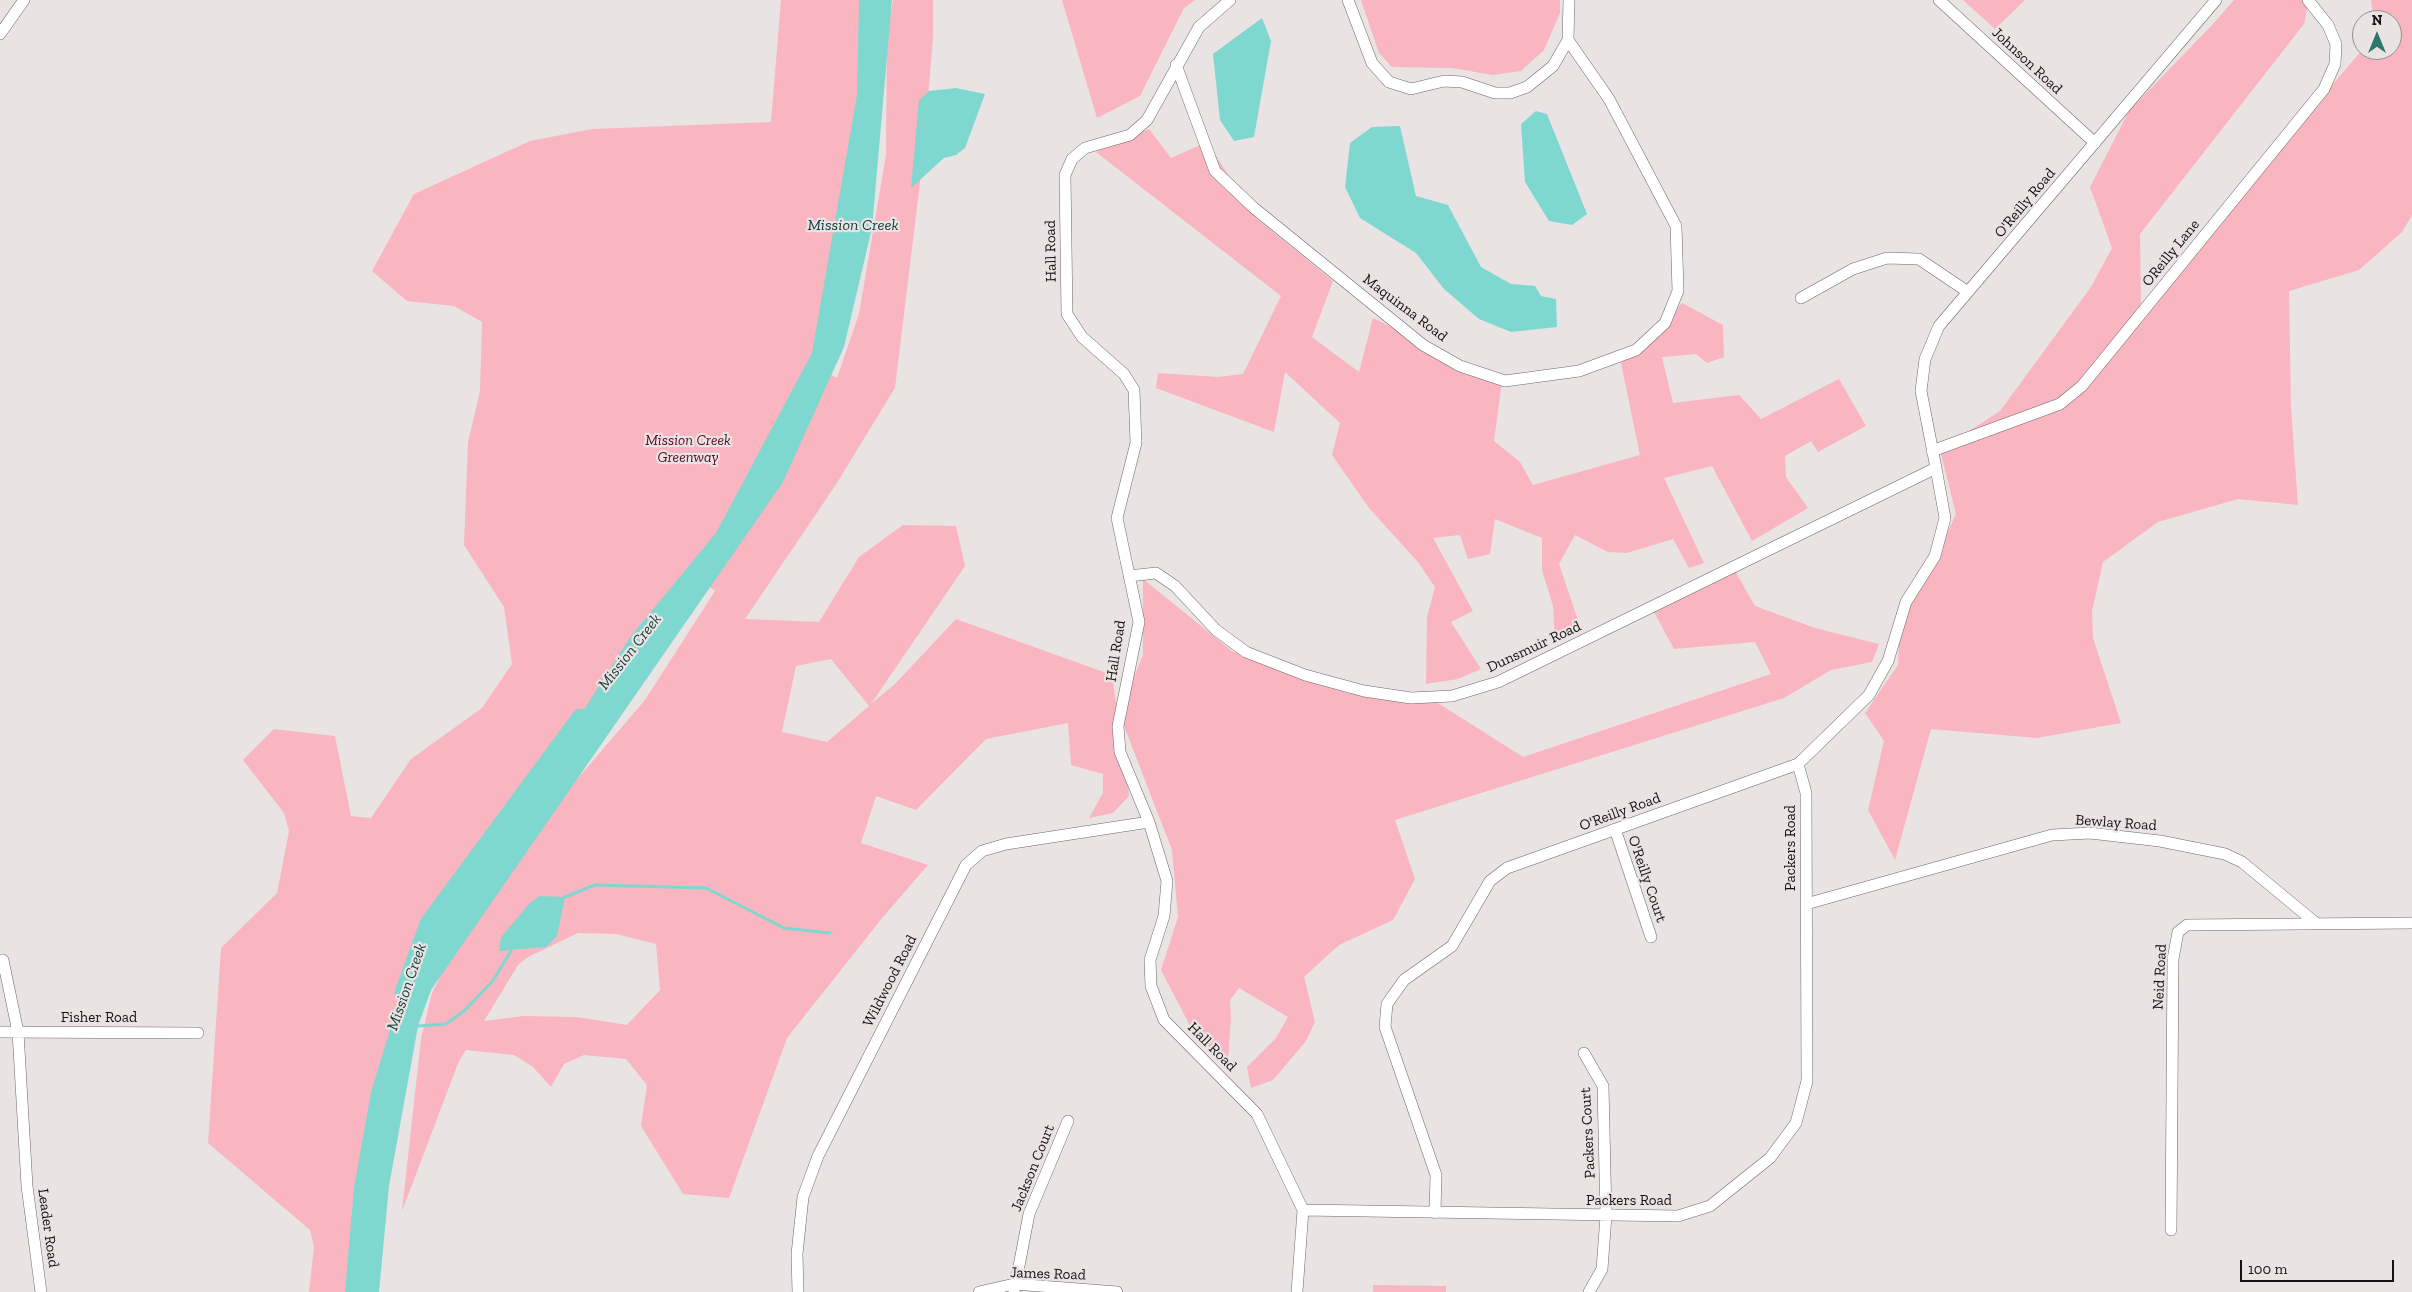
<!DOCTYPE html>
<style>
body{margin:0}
#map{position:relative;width:2412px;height:1292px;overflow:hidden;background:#eae3e4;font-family:"Zilla Slab",serif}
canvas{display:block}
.north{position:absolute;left:2352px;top:10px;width:50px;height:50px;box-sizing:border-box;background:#eae3e4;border:1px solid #958f90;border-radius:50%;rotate:0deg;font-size:14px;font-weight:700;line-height:20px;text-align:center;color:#151213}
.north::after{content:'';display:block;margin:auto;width:18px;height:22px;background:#2e7670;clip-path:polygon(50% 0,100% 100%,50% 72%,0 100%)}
.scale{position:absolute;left:2240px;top:1260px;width:154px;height:22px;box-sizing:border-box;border:2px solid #151213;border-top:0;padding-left:6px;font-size:15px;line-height:18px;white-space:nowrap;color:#151213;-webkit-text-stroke:4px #eae3e4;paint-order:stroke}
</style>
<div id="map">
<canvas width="2412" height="1292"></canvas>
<div class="north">N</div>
<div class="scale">100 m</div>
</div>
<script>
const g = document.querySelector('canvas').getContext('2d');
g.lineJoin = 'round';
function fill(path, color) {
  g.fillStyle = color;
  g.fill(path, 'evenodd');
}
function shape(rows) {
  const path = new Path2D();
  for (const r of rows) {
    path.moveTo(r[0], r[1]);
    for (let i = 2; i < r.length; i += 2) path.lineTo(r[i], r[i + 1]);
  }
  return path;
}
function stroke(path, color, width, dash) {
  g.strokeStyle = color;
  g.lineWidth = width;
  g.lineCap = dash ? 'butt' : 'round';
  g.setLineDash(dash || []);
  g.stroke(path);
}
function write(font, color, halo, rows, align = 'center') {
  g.font = font + ' "Zilla Slab",serif';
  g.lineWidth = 4.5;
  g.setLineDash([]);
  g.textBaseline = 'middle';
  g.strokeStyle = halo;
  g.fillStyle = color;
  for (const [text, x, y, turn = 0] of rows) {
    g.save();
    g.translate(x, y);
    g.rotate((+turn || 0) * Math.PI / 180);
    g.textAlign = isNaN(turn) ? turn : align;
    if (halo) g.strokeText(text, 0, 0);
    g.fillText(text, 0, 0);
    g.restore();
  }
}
const green = shape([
 [781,0,881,0,827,373,837,378,859,314,886,155,887,40,893,0,933,0,933,36,924,150,895,388,835,486,745,619,819,622,859,557,903,525,956,526,965,566,871,704,895,684,956,619,1112,675,1129,796,1113,813,1089,818,1103,793,1103,774,1071,765,1068,723,986,739,916,810,876,796,861,843,928,865,883,917,787,1038,729,1198,683,1194,641,1126,647,1085,626,1059,584,1055,564,1064,551,1087,533,1067,514,1055,466,1050,459,1061,402,1211,421,1039,432,993,454,949,531,833,645,700,715,591,707,585,475,902,410,1032,393,1107,376,1292,309,1292,314,1247,310,1230,208,1143,221,948,277,893,289,831,284,813,243,760,274,729,335,736,351,816,371,818,411,759,482,708,512,664,504,607,464,545,468,442,480,391,482,322,454,306,407,301,372,271,414,194,530,141,592,129,771,122],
 [831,659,869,706,827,742,782,732,796,666],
 [578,933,616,934,656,944,660,990,627,1025,577,1017,524,1016,484,1021,518,965,528,957],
 [1062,0,1195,0,1184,8,1140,96,1097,118],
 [1361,0,1560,0,1560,13,1544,50,1521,71,1493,75,1452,68,1392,67,1379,53],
 [1963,0,2025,0,1995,29],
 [2234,0,2309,0,2304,24,2140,234,2141,310,2362,50,2392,50,2392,20,2374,20,2371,0,2412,0,2412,215,2402,232,2359,270,2289,291,2291,408,2298,505,2238,499,2158,522,2103,562,2092,611,2093,638,2121,723,2037,738,1931,729,1895,860,1868,810,1884,741,1865,713,1898,665,1900,621,1927,576,1956,514,1940,450,2000,411,2091,287,2112,248,2090,187,2129,111,2213,24],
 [1149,129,1171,158,1207,142,1256,218,1333,281,1312,337,1359,372,1373,318,1502,381,1494,441,1520,462,1533,485,1640,455,1621,363,1682,303,1723,325,1724,357,1707,363,1696,354,1662,357,1673,403,1739,395,1761,419,1839,379,1866,426,1818,452,1811,441,1785,456,1786,477,1808,508,1752,541,1712,466,1664,478,1704,563,1689,568,1673,539,1627,553,1608,552,1575,535,1559,564,1582,632,1555,643,1553,606,1542,570,1542,538,1495,519,1490,554,1468,559,1460,535,1433,538,1473,611,1451,622,1481,669,1458,679,1426,684,1427,617,1435,587,1418,562,1369,508,1332,455,1340,423,1285,372,1274,432,1156,388,1158,373,1218,377,1243,374,1281,296,1096,152],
 [1734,569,1755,606,1815,628,1879,644,1872,662,1831,670,1784,698,1395,820,1415,879,1393,920,1339,945,1304,977,1315,1022,1306,1041,1273,1080,1251,1088,1247,1067,1276,1038,1288,1017,1239,988,1230,1000,1231,1018,1228,1060,1197,1039,1161,970,1178,917,1172,850,1119,713,1143,655,1143,579,1232,651,1347,693,1430,698,1523,757,1771,674,1755,642,1674,649,1653,610],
 [1373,1285,1446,1286,1446,1292,1373,1292]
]);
const water = shape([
 [859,0,892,0,872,228,844,347,783,482,431,990,418,1026,389,1186,379,1292,345,1292,354,1188,371,1092,404,985,460,886,531,793,631,636,716,533,812,353,857,95],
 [1262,18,1271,41,1254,137,1234,141,1220,120,1213,54],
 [956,88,985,94,965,148,956,155,944,158,911,188,919,100,929,91],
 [1536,111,1547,114,1587,214,1572,225,1549,221,1525,182,1521,124],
 [1400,126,1416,196,1448,205,1481,267,1511,284,1535,286,1541,296,1556,299,1557,327,1511,332,1479,319,1444,289,1416,253,1360,218,1345,187,1350,143,1372,127],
 [540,896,565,897,557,936,546,947,499,951,501,937,531,902]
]);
const stream = shape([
 [565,897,595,885,706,888,784,928,830,933],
 [418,1026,446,1024,464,1011,492,982,511,951]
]);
const river = shape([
 [404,993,429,924,581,718]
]);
const minor = shape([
 [1230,0,1199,27,1147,120,1130,135,1085,148,1072,159,1065,175,1067,314,1082,337,1124,374,1134,390,1136,443,1117,518,1139,622,1118,726,1120,752,1149,822,1167,881,1164,916,1150,960,1151,986,1164,1020,1257,1114,1303,1210,1297,1292],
 [1348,0,1372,63,1389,82,1411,89,1444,81,1462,82,1495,93,1510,93,1527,87,1553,66,1568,40,1569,0],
 [1939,0,2095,143],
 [0,34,24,0],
 [1176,65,1215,171,1254,208,1423,345,1460,366,1505,381,1579,371,1636,350,1665,323,1678,291,1676,226,1609,99,1568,40],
 [1801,298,1853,269,1887,258,1919,259,1968,292],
 [1932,451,2060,404,2082,386,2324,89,2335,64,2336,44,2328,25,2308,0],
 [1129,576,1156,573,1175,586,1216,630,1246,652,1305,675,1364,691,1411,698,1452,696,1498,682,1936,468,1921,391,1925,359,1939,326,2216,0],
 [1615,829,1651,937],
 [1806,904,2052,835,2090,833,2160,841,2225,854,2242,862,2317,924],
 [3,960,18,1032,27,1186,41,1292],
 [0,1032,198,1033],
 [1584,1053,1603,1086,1606,1216,1602,1269,1589,1292],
 [1303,1210,1678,1216,1710,1206,1770,1158,1796,1123,1807,1081,1806,793,1798,764],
 [1435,1213,1436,1175,1385,1027,1387,1004,1404,980,1452,946,1490,881,1507,868,1798,764,1869,695,1888,661,1906,602,1935,556,1945,518,1936,468],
 [2171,1230,2173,959,2178,932,2187,925,2412,923],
 [798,1292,797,1254,803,1197,818,1156,966,865,982,851,1006,844,1149,822],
 [979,1292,1014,1284,1117,1292],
 [1014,1292,1029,1214,1068,1121]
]);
const streetNames = [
 ["Johnson Road",2027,61,43],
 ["O'Reilly Road",2025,203,-50],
 ["Hall Road",1051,251,-91],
 ["OReilly Lane",2171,253,-51],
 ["Maquinna Road",1405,308,37],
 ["Dunsmuir Road",1534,647,-25],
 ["Hall Road",1116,651,-81],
 ["O'Reilly Road",1620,812,-20],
 ["Bewlay Road",2116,823,4],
 ["Packers Road",1791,848,-90],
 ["O'Reilly Court",1647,879,71],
 ["Neid Road",2160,977,-87],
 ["Wildwood Road",890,981,-63],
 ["Fisher Road",99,1018],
 ["Hall Road",1212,1047,45],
 ["Packers Court",1588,1133,-93],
 ["Jackson Court",1033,1168,-68],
 ["Packers Road",1629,1201],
 ["Leader Road",48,1228,82],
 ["James Road",1048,1274,2]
];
const parkNames = [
 ["Mission Creek",688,441],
 ["Greenway",688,458]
];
const waterNames = [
 ["Mission Creek",853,225],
 ["Mission Creek",630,652,-52],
 ["Mission Creek",407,987,-71]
];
fill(green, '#f9b5c0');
fill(water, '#7fd8d0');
stroke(stream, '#7fd8d0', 3);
stroke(river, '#7fd8d0', 19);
stroke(minor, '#6d6768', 12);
stroke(minor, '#fff', 11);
write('15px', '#151213', '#eae3e4', streetNames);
write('italic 15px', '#5c0625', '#eae3e4', parkNames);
write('italic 16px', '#15403c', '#eae3e4', waterNames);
</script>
